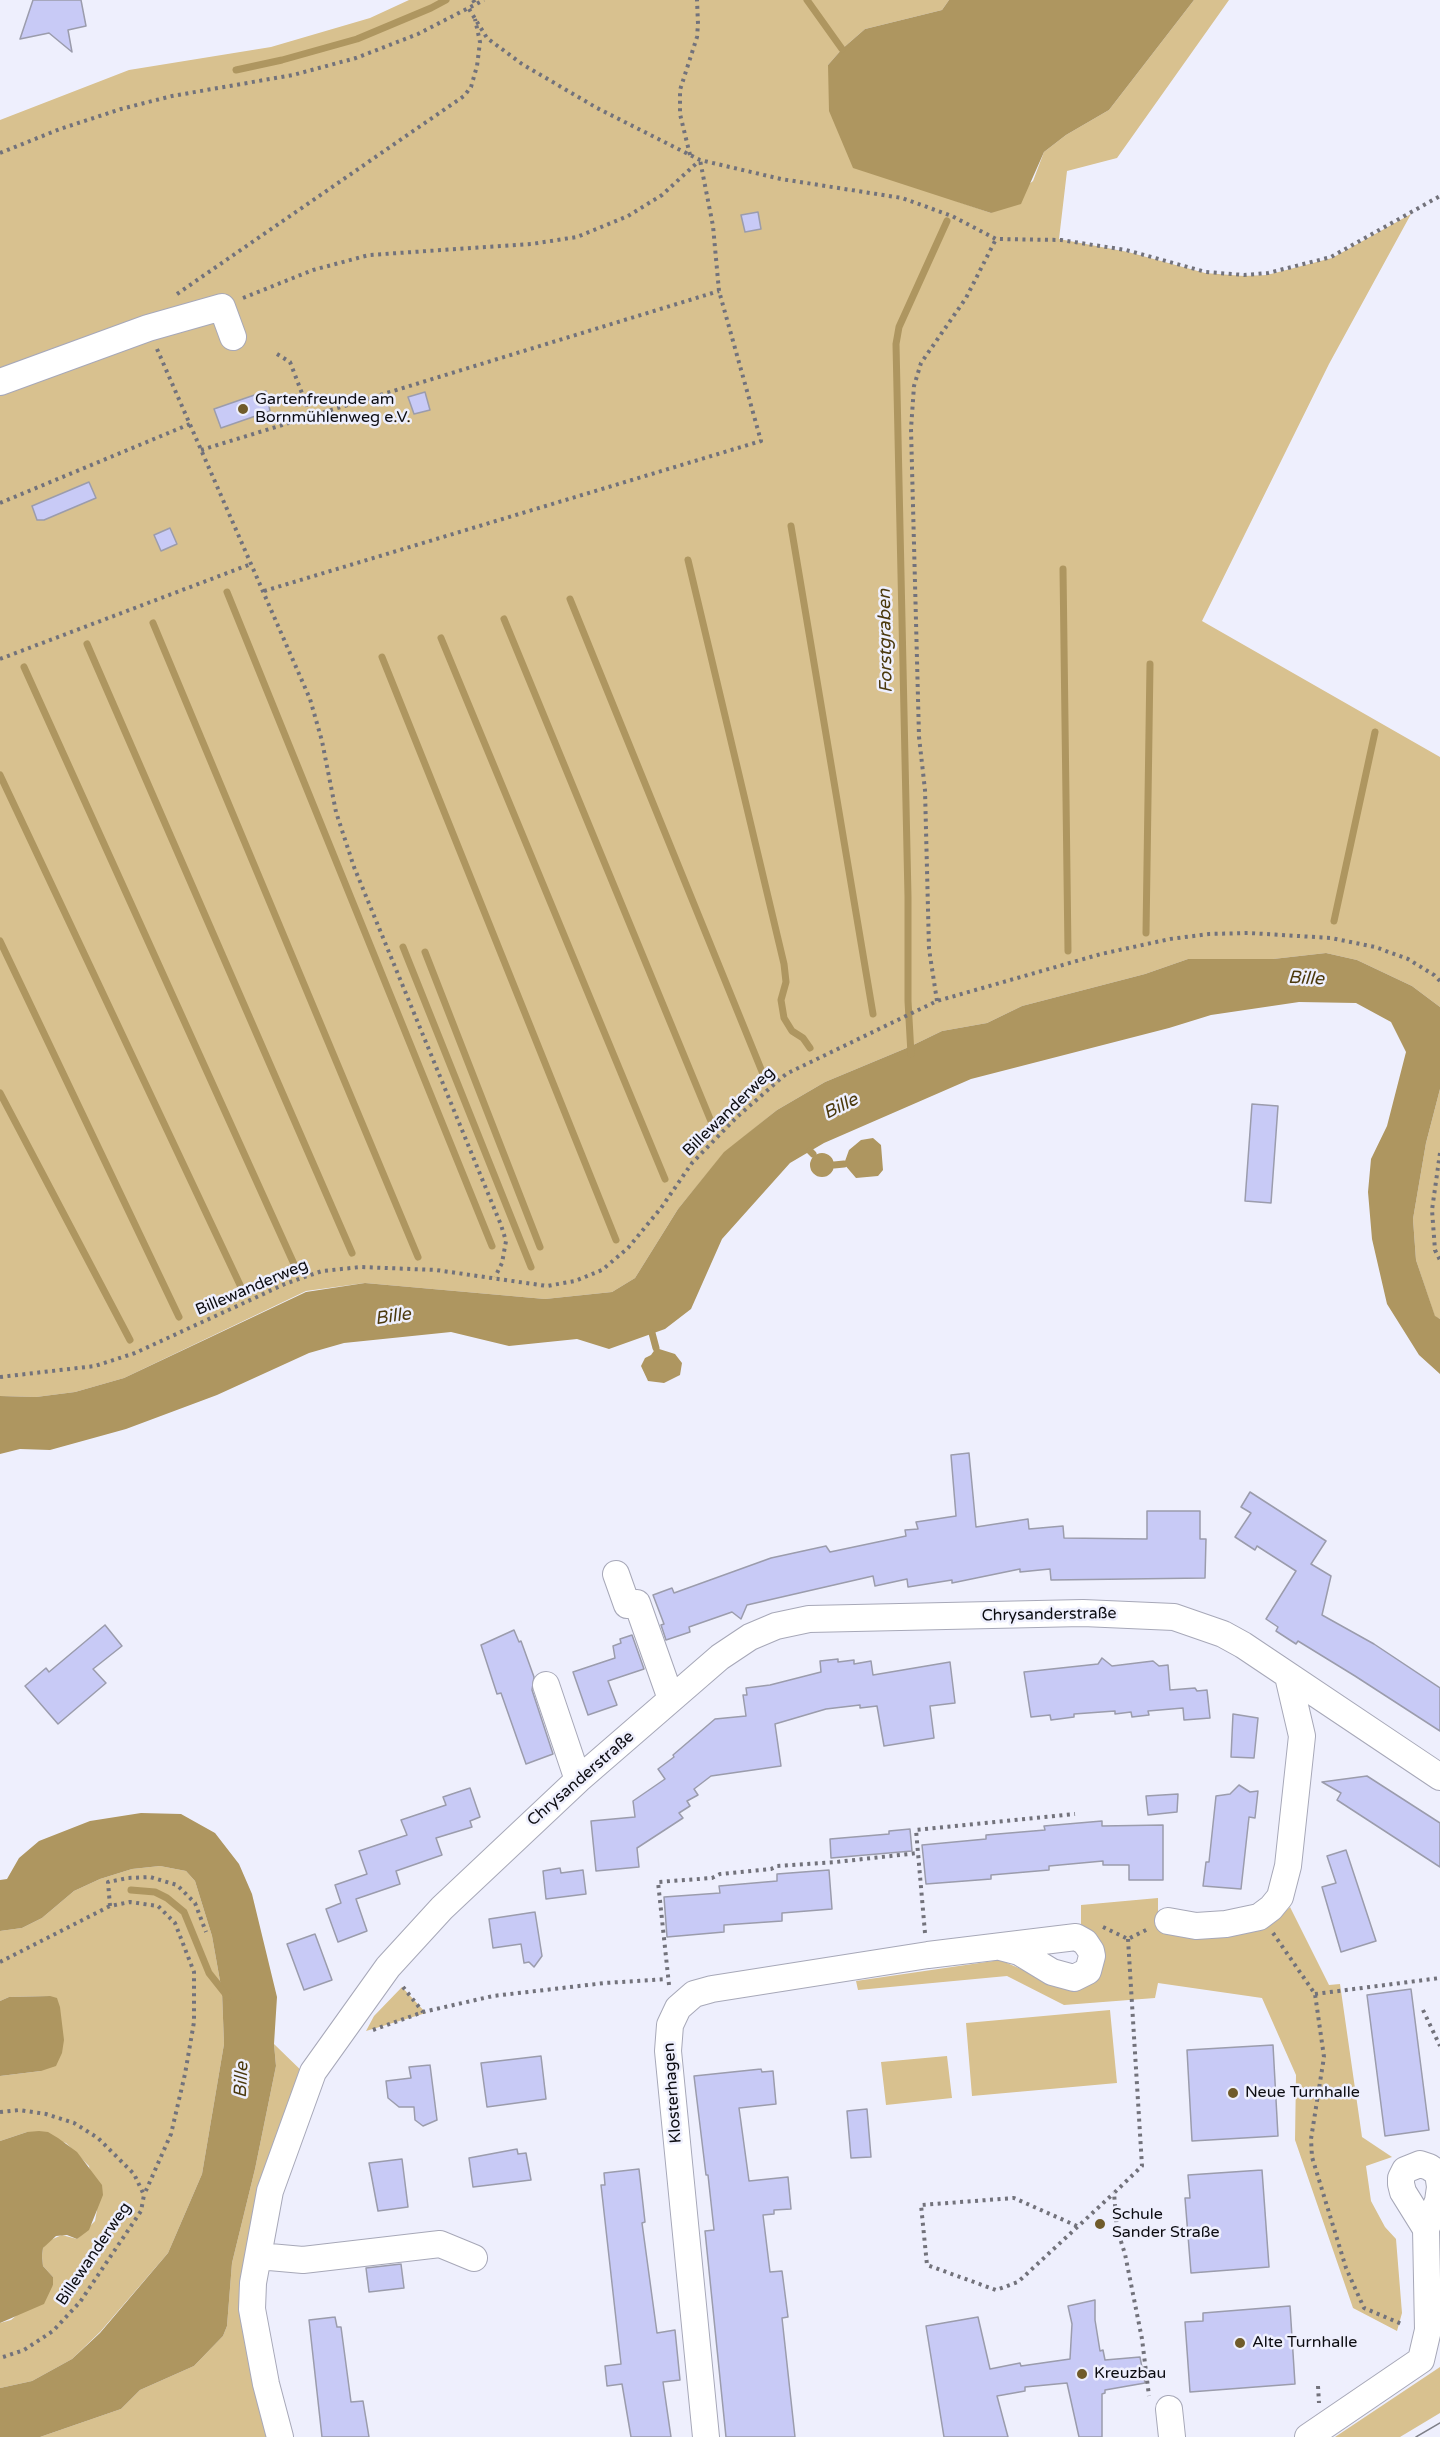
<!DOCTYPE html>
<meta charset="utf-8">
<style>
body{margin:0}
canvas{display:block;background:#eeeffd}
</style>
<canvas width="1440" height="2437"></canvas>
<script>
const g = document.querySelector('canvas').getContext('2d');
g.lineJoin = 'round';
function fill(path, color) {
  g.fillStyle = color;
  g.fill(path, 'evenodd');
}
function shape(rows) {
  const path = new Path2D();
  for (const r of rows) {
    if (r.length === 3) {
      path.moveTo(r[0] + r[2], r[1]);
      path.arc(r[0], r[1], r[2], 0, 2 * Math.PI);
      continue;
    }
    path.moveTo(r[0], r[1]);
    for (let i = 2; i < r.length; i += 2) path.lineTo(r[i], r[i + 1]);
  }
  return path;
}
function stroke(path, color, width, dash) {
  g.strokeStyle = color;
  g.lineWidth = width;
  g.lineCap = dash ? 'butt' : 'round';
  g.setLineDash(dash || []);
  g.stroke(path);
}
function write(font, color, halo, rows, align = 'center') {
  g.font = font + ' "Varela Round",sans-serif';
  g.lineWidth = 5;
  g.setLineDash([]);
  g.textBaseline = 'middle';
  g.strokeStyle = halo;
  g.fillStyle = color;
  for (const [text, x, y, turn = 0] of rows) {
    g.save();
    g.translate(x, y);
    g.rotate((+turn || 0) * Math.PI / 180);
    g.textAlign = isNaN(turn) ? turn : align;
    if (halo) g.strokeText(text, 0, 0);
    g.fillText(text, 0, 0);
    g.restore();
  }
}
const green = shape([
 [409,0,949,0,942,10,865,29,842,49,828,65,956,201,991,213,1033,181,1044,152,1066,135,1109,110,1194,0,1229,0,1117,158,1067,171,1059,239,1128,252,1205,273,1244,276,1267,275,1332,258,1411,214,1329,364,1202,621,1440,757,1440,1007,1412,986,1357,960,1326,953,1273,959,1188,959,1145,974,1022,1006,987,1023,942,1031,909,1047,825,1082,777,1110,724,1153,678,1209,635,1278,612,1292,545,1299,365,1283,306,1291,124,1378,75,1392,36,1397,0,1396,0,120,129,70,271,47,370,18],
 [1440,1089,1440,1319,1435,1317,1416,1260,1413,1219,1426,1143],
 [160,1866,186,1871,195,1881,212,1936,222,1992,224,2044,202,2174,168,2253,100,2332,72,2359,32,2381,0,2388,0,2323,11,2320,53,2285,53,2277,43,2266,42,2256,43,2248,48,2241,62,2235,77,2239,95,2221,97,2210,89,2166,66,2143,27,2132,0,2141,0,2076,41,2071,50,1996,9,1997,0,2001,0,1931,22,1928,42,1918,74,1891,100,1879,132,1869],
 [1158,1898,1158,1928,1194,1935,1278,1919,1290,1907,1329,1985,1340,1984,1362,2137,1392,2157,1366,2166,1371,2201,1385,2227,1396,2239,1402,2313,1397,2331,1353,2308,1295,2140,1296,2075,1262,1998,1158,1983,1155,1998,1064,2005,1007,1976,858,1990,856,1981,1000,1960,1049,1981,1093,1982,1102,1969,1102,1957,1081,1928,1081,1905],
 [402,1987,426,2013,366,2031,374,2016],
 [1110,2010,1117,2083,972,2096,966,2023],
 [274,2044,310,2079,253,2283,280,2437,40,2437,121,2409,140,2390,194,2366,223,2336,227,2326,232,2263,255,2169,276,2066],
 [947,2056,952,2098,886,2105,881,2062],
 [1440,2367,1440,2413,1400,2437,1335,2437]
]);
const water = shape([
 [949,0,1194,0,1109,110,1066,135,1044,152,1021,204,991,213,853,168,829,111,828,65,842,49,865,29,942,10],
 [1326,953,1357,960,1412,986,1440,1007,1440,1089,1426,1143,1413,1219,1416,1260,1435,1316,1440,1319,1440,1374,1419,1355,1387,1304,1372,1239,1368,1192,1371,1159,1387,1126,1406,1052,1391,1022,1356,1003,1299,1002,1211,1015,1169,1028,971,1079,824,1143,790,1163,722,1239,691,1309,665,1329,609,1349,577,1339,509,1346,451,1332,344,1343,309,1353,217,1395,126,1429,50,1450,20,1449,0,1454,0,1396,36,1397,75,1392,124,1378,306,1292,365,1283,545,1299,612,1292,635,1278,678,1209,724,1152,777,1110,825,1082,909,1047,942,1031,987,1023,1022,1006,1145,974,1188,959,1273,959],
 [873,1138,881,1145,883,1170,878,1176,856,1178,844,1164,849,1150,861,1140],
 [822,1165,12],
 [656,1348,675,1354,682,1363,680,1375,664,1383,648,1381,641,1366,645,1358,651,1355],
 [141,1813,181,1814,215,1833,239,1864,252,1894,277,1997,274,2044,276,2066,255,2169,232,2263,227,2326,223,2336,194,2366,140,2390,121,2409,40,2437,0,2437,0,2388,32,2381,72,2359,100,2333,168,2253,202,2174,224,2044,222,1992,212,1936,195,1881,186,1871,160,1866,132,1869,100,1879,74,1891,42,1918,22,1928,0,1931,0,1880,7,1879,19,1858,39,1841,90,1821],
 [50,1996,57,1998,60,2007,64,2040,62,2053,56,2066,41,2071,0,2076,0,2001,9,1997],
 [39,2131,48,2132,58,2138,77,2152,102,2185,103,2195,89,2230,77,2239,67,2235,56,2236,43,2248,42,2256,43,2266,53,2277,53,2285,44,2304,0,2323,0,2141,27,2132]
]);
const stream = shape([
 [807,0,842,49],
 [236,70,282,60,357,39,431,8,446,0],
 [791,526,873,1014],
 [688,560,784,964,786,982,781,1000,784,1018,792,1031,803,1038,810,1048],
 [1063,569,1068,951],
 [227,592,492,1246],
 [570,599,763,1074],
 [504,619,713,1126],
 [153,623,418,1257],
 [441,638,665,1179],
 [87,644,352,1253],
 [382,657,616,1240],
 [24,667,294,1264],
 [0,775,241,1287],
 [1334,921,1375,732],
 [1146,933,1150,664],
 [0,941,179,1317],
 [403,947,531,1267],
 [425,952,540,1247],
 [911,1054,908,1001,908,897,896,344,899,327,947,221],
 [0,1093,130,1340],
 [810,1151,813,1154],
 [834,1165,844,1164],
 [652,1333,656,1348],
 [131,1890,155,1892,167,1898,184,1912,209,1973,228,1997]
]);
const building = shape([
 [33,0,81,0,86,26,68,30,72,52,49,33,20,39,33,0],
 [758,212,761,229,745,232,741,215,758,212],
 [266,391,270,411,221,428,214,409,266,391],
 [425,392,430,410,414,414,408,397,425,392],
 [89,482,96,498,44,520,37,520,32,506,89,482],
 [170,528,177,544,161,551,154,535,170,528],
 [1252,1104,1278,1106,1271,1203,1245,1201,1252,1104],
 [969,1453,976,1527,1028,1519,1029,1529,1063,1526,1064,1538,1147,1539,1147,1511,1200,1511,1200,1539,1206,1539,1205,1578,1051,1580,1050,1569,1020,1572,1020,1569,952,1583,952,1580,908,1587,907,1579,875,1586,873,1576,747,1605,741,1619,732,1612,689,1627,690,1632,666,1640,661,1625,664,1624,653,1595,672,1588,674,1593,771,1558,826,1546,830,1552,906,1536,905,1530,918,1529,916,1522,956,1516,951,1455,969,1453],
 [1250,1492,1326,1541,1311,1564,1331,1576,1322,1615,1374,1644,1440,1688,1440,1731,1355,1676,1298,1641,1296,1644,1276,1631,1278,1627,1266,1619,1296,1571,1257,1546,1255,1550,1235,1537,1251,1513,1241,1507,1250,1492],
 [105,1625,122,1646,93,1669,106,1683,58,1724,25,1686,46,1668,49,1672,105,1625],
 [514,1630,519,1642,521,1641,534,1677,532,1690,553,1754,526,1764,501,1693,497,1694,481,1645,514,1630],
 [632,1635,644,1669,608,1681,617,1705,588,1715,573,1672,615,1658,613,1646,621,1643,620,1639,632,1635],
 [1102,1658,1112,1666,1153,1661,1159,1666,1168,1665,1170,1690,1195,1688,1197,1691,1207,1690,1210,1718,1184,1720,1183,1708,1148,1711,1149,1715,1132,1717,1131,1712,1115,1714,1115,1711,1074,1714,1074,1717,1051,1720,1050,1715,1031,1717,1024,1672,1098,1664,1102,1658],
 [838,1659,838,1662,854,1660,854,1664,871,1661,873,1675,950,1662,955,1703,930,1706,934,1738,884,1746,877,1706,860,1708,860,1705,826,1709,775,1724,781,1766,711,1776,694,1789,698,1795,687,1801,690,1806,679,1813,683,1818,637,1848,639,1867,596,1871,591,1821,635,1817,633,1801,665,1779,658,1769,674,1757,673,1755,715,1719,746,1716,743,1695,747,1695,746,1688,770,1685,821,1672,820,1661,838,1659],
 [1233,1714,1258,1718,1254,1758,1231,1757,1233,1714],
 [1367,1776,1440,1823,1440,1867,1337,1800,1341,1793,1322,1782,1367,1776],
 [1239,1785,1250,1792,1258,1791,1255,1818,1249,1817,1241,1889,1203,1886,1206,1862,1209,1862,1216,1796,1230,1794,1239,1785],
 [470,1788,480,1817,470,1821,472,1827,436,1838,442,1855,396,1871,400,1884,356,1899,367,1931,338,1942,326,1909,341,1903,335,1885,367,1874,359,1851,407,1835,401,1820,446,1805,443,1797,470,1788],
 [1178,1794,1177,1812,1148,1815,1146,1796,1178,1794],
 [1102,1821,1102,1826,1163,1825,1163,1880,1129,1880,1129,1865,1103,1865,1103,1861,1049,1866,1049,1870,991,1875,991,1879,926,1884,922,1845,986,1839,986,1835,1045,1830,1044,1826,1102,1821],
 [910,1829,912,1851,831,1858,830,1839,889,1834,889,1831,910,1829],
 [1346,1850,1376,1941,1341,1952,1322,1887,1336,1883,1327,1856,1346,1850],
 [560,1868,561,1873,583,1870,586,1894,546,1899,543,1871,560,1868],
 [829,1870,832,1909,782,1913,782,1921,724,1925,724,1932,667,1937,664,1897,720,1893,719,1886,777,1881,777,1874,829,1870],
 [535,1912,542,1956,534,1967,529,1962,524,1963,521,1944,493,1948,489,1919,535,1912],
 [315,1934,332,1980,304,1990,287,1944,315,1934],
 [1411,1989,1429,2130,1385,2136,1367,1995,1411,1989],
 [1273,2045,1278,2136,1192,2141,1187,2050,1273,2045],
 [541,2056,546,2099,487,2107,481,2063,541,2056],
 [430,2065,437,2120,423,2126,415,2120,414,2107,399,2107,388,2098,386,2081,411,2078,409,2067,430,2065],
 [761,2069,762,2072,773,2071,776,2104,739,2108,749,2181,788,2177,791,2209,774,2210,774,2214,763,2215,770,2272,782,2271,788,2317,782,2318,795,2437,726,2437,705,2231,714,2230,708,2175,706,2175,694,2076,761,2069],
 [867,2109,871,2157,851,2158,847,2111,867,2109],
 [517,2149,518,2154,526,2153,531,2180,473,2187,469,2158,517,2149],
 [402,2159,408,2207,378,2211,369,2163,402,2159],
 [639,2169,645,2222,642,2223,657,2333,675,2330,680,2380,663,2382,671,2437,631,2437,622,2384,607,2386,605,2366,621,2364,601,2185,605,2185,604,2173,639,2169],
 [1262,2170,1269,2267,1191,2273,1185,2198,1190,2198,1188,2175,1262,2170],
 [401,2264,404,2288,369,2292,366,2268,401,2264],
 [1095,2300,1095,2320,1100,2351,1103,2350,1105,2360,1140,2357,1145,2383,1105,2390,1105,2393,1102,2394,1102,2437,1079,2437,1067,2383,1025,2387,1025,2391,997,2396,1008,2437,944,2437,926,2326,978,2317,990,2369,1020,2363,1021,2366,1070,2359,1072,2324,1068,2306,1095,2300],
 [1290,2306,1295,2384,1190,2392,1185,2322,1203,2321,1203,2313,1290,2306],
 [335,2317,337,2327,341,2327,351,2402,363,2401,369,2437,322,2437,309,2320,335,2317]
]);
const path = shape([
 [473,0,476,5],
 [469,9,487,38,522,64,597,108,700,160,781,179,902,198,952,216,996,239,1061,240,1126,250,1206,272,1244,275,1268,273,1331,257,1440,196],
 [0,153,60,129,121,109,172,96,293,75,356,58,418,34,484,0],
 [690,155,680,114,680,90,697,37,698,24,697,0],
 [177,294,464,96,471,87,477,66,480,42,475,19],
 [243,298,313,270,369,255,531,244,577,237,628,216,662,195,699,161],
 [157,349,310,699,322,741,336,812,354,867,501,1225,506,1241,502,1263,495,1277],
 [277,354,290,362,311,417],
 [201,450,719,291],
 [0,503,190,424],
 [264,591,761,441,719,291,713,226,700,160],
 [0,659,251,564],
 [937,1001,929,949,925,790,919,737,911,429,914,386,921,363,966,298,996,239],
 [1440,1153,1432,1210,1435,1250,1440,1260],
 [0,1377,95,1366,135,1353,285,1284,322,1271,361,1267,436,1270,547,1286,575,1281,602,1270,628,1248,661,1208,692,1163,737,1117,786,1074,937,1001,1101,954,1170,939,1209,934,1249,933,1331,938,1375,947,1408,959,1434,975,1440,981],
 [110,1906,108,1882,128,1878,150,1877,177,1885,195,1903,206,1932],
 [1103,1927,1128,1939,1148,1929],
 [925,1933,916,1830,1075,1814],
 [1273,1933,1315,1994,1324,2057,1311,2139,1312,2157,1346,2268,1364,2308,1404,2325],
 [1128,1939,1142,2166,1114,2193,1117,2229,1125,2254,1142,2339,1149,2396],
 [0,1962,110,1906,130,1902,158,1906,175,1923,194,1972,194,2022,185,2074,171,2134,144,2195],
 [669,1985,658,1882,712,1878,720,1874,771,1869,777,1866,836,1862,918,1853],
 [403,1987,423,2012],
 [1315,1994,1440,1978],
 [1423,2010,1440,2046],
 [373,2030,423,2012,493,1996,605,1983,667,1979],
 [0,2112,19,2110,46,2114,74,2123,98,2138,134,2174,144,2195,141,2211,80,2302,53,2331,24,2350,0,2358],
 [1077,2226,1014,2198,921,2205,927,2265,996,2290,1018,2282,1114,2193],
 [1318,2386,1319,2403]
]);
const minor = shape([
 [0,382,148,328,222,307,233,337],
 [616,1574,627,1605,637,1603,671,1699],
 [546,1685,578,1780],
 [1168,1921,1196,1926,1226,1924,1259,1917,1271,1908,1280,1897,1288,1866,1302,1736,1288,1676],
 [258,2256,303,2260,440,2244,474,2258],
 [1169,2409,1172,2437],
 [280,2437,266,2384,252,2309,253,2283,270,2191,313,2072,388,1967,442,1908,578,1780,720,1657,750,1637,776,1626,809,1619,1083,1613,1174,1617,1223,1634,1243,1645,1440,1777],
 [706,2437,668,2051,670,2025,678,2008,694,1994,712,1989,928,1955,1076,1937,1085,1942,1091,1951,1092,1956,1088,1971,1074,1978,1052,1972,1019,1952,1000,1947],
 [1308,2437,1421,2360,1428,2330,1426,2229,1438,2201,1440,2187,1438,2173,1429,2167,1420,2164,1405,2170,1401,2178,1401,2184,1403,2192,1426,2229]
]);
const tram = shape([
 [1416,2437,1440,2423]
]);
const markers = [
 [243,409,6,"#705b2a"],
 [1233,2093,6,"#705b2a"],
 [1100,2224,6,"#705b2a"],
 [1240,2343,6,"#705b2a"],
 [1082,2374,6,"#705b2a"]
];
const poiNames = [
 ["Gartenfreunde am",255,400],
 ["Bornmühlenweg e.V.",255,418],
 ["Neue Turnhalle",1245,2093],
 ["Schule",1112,2215],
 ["Sander Straße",1112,2233],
 ["Alte Turnhalle",1252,2343],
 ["Kreuzbau",1094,2374]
];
const streetNames = [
 ["Billewanderweg",729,1112,-44],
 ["Billewanderweg",252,1288,-23],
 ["Chrysanderstraße",1049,1615,-1],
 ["Chrysanderstraße",581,1779,-41],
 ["Klosterhagen",673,2093,-94],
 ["Billewanderweg",94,2254,-56]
];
const waterNames = [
 ["Forstgraben",886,641,-91],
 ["Bille",1306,979,3],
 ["Bille",841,1107,-27],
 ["Bille",393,1317,-8],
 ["Bille",242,2080,-87]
];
fill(green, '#d8c18f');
fill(water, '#ae9660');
stroke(stream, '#ae9660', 7);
fill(building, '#c8caf6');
stroke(building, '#9b9cac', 1.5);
stroke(minor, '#a7a8b8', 28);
stroke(path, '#72727b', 4, [3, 4.5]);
stroke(minor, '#fff', 26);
stroke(tram, '#7f8089', 1.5);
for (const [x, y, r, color] of markers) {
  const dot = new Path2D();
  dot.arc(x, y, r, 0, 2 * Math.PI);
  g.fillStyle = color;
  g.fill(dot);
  stroke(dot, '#eeeffd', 2);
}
write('16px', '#0c0c11', '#eeeffd', poiNames, 'left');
write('16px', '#0c0c11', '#eeeffd', streetNames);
write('italic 18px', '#4b390d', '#eeeffd', waterNames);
</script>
